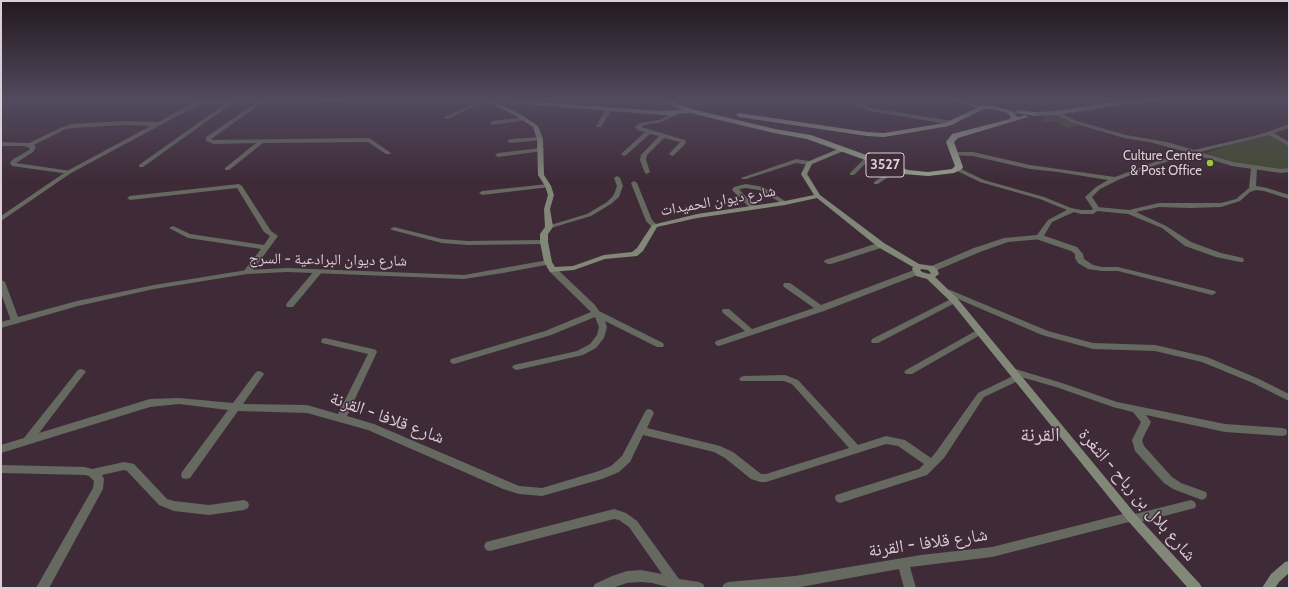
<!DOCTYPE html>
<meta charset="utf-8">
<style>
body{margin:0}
#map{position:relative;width:1290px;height:589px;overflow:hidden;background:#3f2b38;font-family:Cabin,sans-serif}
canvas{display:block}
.frame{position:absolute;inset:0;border:2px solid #dbced6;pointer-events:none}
</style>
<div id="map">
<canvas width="1290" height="589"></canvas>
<div class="frame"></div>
</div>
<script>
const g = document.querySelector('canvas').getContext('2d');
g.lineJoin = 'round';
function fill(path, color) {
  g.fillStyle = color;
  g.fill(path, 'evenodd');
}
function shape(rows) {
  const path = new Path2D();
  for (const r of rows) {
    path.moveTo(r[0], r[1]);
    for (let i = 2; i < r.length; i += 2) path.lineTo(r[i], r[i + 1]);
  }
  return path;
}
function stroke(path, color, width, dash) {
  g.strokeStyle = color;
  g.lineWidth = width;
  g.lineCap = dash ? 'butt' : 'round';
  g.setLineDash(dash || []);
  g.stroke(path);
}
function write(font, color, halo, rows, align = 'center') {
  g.font = font + ' Cabin,"Noto Naskh Arabic",sans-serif';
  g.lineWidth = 3;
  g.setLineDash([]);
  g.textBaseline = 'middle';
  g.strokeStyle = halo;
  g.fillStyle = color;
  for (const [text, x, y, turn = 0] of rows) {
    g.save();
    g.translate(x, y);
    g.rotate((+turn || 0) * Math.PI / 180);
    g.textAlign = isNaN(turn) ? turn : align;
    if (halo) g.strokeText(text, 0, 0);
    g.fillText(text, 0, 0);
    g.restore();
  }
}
const green = shape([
 [1042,116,1055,116,1080,125,1069,129,1055,121,1045,122,1041,120,1043,118],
 [1266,132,1289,145,1289,168,1279,170,1230,162,1206,153]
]);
const minor = shape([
 [182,100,193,100,202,102,199,104,182,100],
 [260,100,263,102,262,103,211,139,214,140,369,138,391,153,390,154,386,154,368,142,263,143,229,170,225,170,225,168,256,143,214,144,206,141,206,137,260,100],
 [480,100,486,100,448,119,443,118,480,100],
 [229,101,234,102,143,167,139,167,139,165,229,101],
 [607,108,612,109,601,127,597,127,596,126,607,108],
 [673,113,678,114,662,122,644,125,641,127,685,140,686,143,674,155,672,156,669,154,680,142,664,138,647,155,646,160,650,172,647,174,645,173,640,160,641,155,659,136,650,134,626,155,624,156,621,154,645,132,637,130,635,127,636,126,640,123,659,120,673,113],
 [524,117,527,119,526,120,493,125,490,123,493,121,524,117],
 [124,121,157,122,160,124,157,126,124,125,72,128,64,130,34,145,36,147,33,152,16,163,71,171,71,173,69,174,12,166,10,163,12,160,29,150,30,148,24,146,1,146,1,142,29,143,60,128,72,124,124,121],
 [540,137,543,139,542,140,510,143,507,141,510,139,540,137],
 [541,148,544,150,543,151,498,157,495,155,498,153,541,148],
 [868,156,870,157,870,159,854,175,850,175,850,173,866,157,868,156],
 [796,159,809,161,812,163,809,165,796,163,746,179,742,179,741,178,796,159],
 [1254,166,1257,168,1256,186,1267,188,1289,195,1289,199,1264,191,1256,190,1250,192,1240,201,1221,207,1191,208,1159,207,1136,212,1166,226,1191,242,1221,253,1243,258,1244,260,1243,262,1240,262,1216,257,1185,246,1162,228,1128,214,1097,211,1094,209,1097,207,1129,210,1159,203,1221,203,1236,199,1249,188,1251,168,1254,166],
 [896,167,898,168,898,170,878,184,874,184,874,182,896,167],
 [617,176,620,178,623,186,619,197,611,204,591,216,551,228,547,228,545,227,547,226,587,214,607,202,613,196,615,192,617,186,614,178,617,176],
 [634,181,637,183,652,220,658,226,656,227,652,227,646,221,631,183,634,181],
 [239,184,242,186,271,231,278,236,250,274,247,274,243,272,261,249,188,238,169,228,173,226,190,234,264,245,270,236,264,232,237,188,130,200,127,198,130,196,239,184],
 [548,184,551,186,550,187,482,195,479,193,482,191,548,184],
 [746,184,763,187,788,203,787,204,783,204,759,190,746,188,739,189,756,208,755,209,751,209,732,190,734,187,746,184],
 [394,227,442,239,468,241,544,240,548,242,544,244,468,245,442,243,392,230,390,229,394,227],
 [1036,235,1042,235,1077,247,1083,254,1084,259,1093,265,1102,267,1118,267,1215,291,1216,293,1212,295,1118,271,1102,271,1088,269,1078,263,1075,258,1075,254,1071,251,1036,239,1035,237,1036,235],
 [878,243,881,243,885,245,884,247,831,264,828,264,824,262,825,260,878,243],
 [550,268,556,268,595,305,599,311,663,343,664,345,663,347,657,347,605,321,607,327,604,338,596,348,583,355,517,370,514,369,512,367,514,365,577,351,590,344,597,335,599,327,595,317,551,335,454,364,451,363,450,361,451,359,545,331,591,312,550,272,549,270,550,268],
 [315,270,321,270,322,272,293,307,287,307,286,305,287,303,315,270],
 [914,270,920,270,921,272,920,274,824,311,719,346,716,345,715,343,716,341,745,331,723,313,722,311,723,309,729,309,752,329,814,308,784,287,783,285,784,283,790,283,821,305,914,270],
 [944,290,950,290,1048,331,1093,343,1155,345,1207,357,1259,379,1289,394,1289,401,1253,383,1202,362,1155,351,1093,349,1042,335,958,299,957,302,878,343,872,343,871,341,872,339,953,298,944,294,943,292,944,290],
 [15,318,18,319,19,321,18,323,1,328,1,322,15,318],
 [979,329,983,332,982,334,912,374,906,374,904,372,906,370,979,329],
 [325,338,373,349,376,350,377,352,347,416,374,424,519,486,542,488,599,471,611,466,622,456,646,410,649,409,652,410,654,413,647,428,720,446,733,452,761,474,766,474,849,448,792,384,784,381,741,381,739,379,741,377,744,376,785,375,798,380,858,445,886,436,905,440,931,458,936,452,978,393,1015,375,1009,373,1007,371,1009,369,1012,368,1062,383,1117,402,1225,424,1282,428,1286,429,1287,432,1286,435,1282,436,1225,432,1146,415,1151,422,1142,440,1144,446,1172,477,1181,483,1206,492,1207,495,1206,498,1202,500,1173,489,1164,483,1135,451,1132,440,1141,422,1133,412,1113,407,1056,387,1021,377,1020,380,984,397,944,458,927,475,840,503,836,501,835,498,836,495,919,469,924,464,898,446,886,444,766,482,760,482,751,479,725,458,714,452,643,435,630,462,619,472,602,479,542,496,519,494,503,489,368,430,307,413,238,411,190,478,186,479,182,478,181,475,182,472,228,410,179,404,150,407,1,453,1,445,24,438,78,370,81,369,84,370,86,372,84,374,39,433,150,399,179,398,233,403,256,372,259,371,262,372,264,374,243,404,307,405,338,414,368,354,322,343,321,341,322,339,325,338],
 [124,462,134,464,167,499,174,501,209,505,244,500,248,502,249,505,248,508,244,510,209,515,174,511,159,505,127,471,124,470,102,475,104,479,103,489,49,588,36,588,93,488,94,481,89,476,85,475,1,473,1,465,85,467,92,469,124,462],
 [1191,500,1195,502,1196,505,1195,508,1133,524,1129,522,992,557,910,567,916,588,904,588,899,569,795,588,722,588,724,584,728,582,795,576,921,555,992,547,1131,512,1135,514,1191,500],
 [614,509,626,513,637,521,679,579,699,582,703,584,705,588,672,588,652,583,641,582,627,583,612,588,593,588,595,584,612,576,627,571,641,570,662,574,629,527,619,520,614,519,490,551,486,550,484,546,486,542,490,541,614,509]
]);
const tertiary = shape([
 [323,100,346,100,343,102,331,103,200,104,71,173,1,221,1,216,67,171,197,101,323,100],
 [846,100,852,100,871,108,953,121,956,123,953,125,870,111,846,100],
 [1054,112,1058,112,1077,121,1126,135,1167,142,1194,150,1262,134,1289,124,1289,128,1274,133,1289,142,1289,146,1269,135,1200,152,1233,162,1281,169,1289,168,1289,172,1281,173,1232,166,1193,154,1156,165,1118,180,1100,189,1092,197,1100,209,1099,210,1093,214,1081,214,1074,212,1052,222,1042,239,1008,242,980,252,935,271,929,271,928,269,929,267,974,248,1004,238,1037,235,1048,220,1067,210,1040,199,980,182,955,170,955,168,959,168,984,180,1044,197,1071,208,1081,210,1091,210,1093,209,1085,197,1096,187,1108,180,1058,172,1030,169,973,156,954,155,951,153,952,152,973,152,1030,165,1115,177,1152,163,1187,152,1149,142,1124,138,1073,123,1054,114,1054,112],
 [548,260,551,260,552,262,551,264,503,273,464,279,287,272,247,274,154,289,78,306,15,324,11,321,1,293,1,280,5,282,18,317,77,301,154,285,247,270,287,268,464,275,548,260]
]);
const secondary = shape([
 [486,100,491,100,522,115,538,126,543,139,544,175,551,186,554,195,550,209,553,227,548,234,548,242,552,262,555,267,573,266,604,255,632,252,637,248,652,225,697,214,785,201,814,195,801,174,807,162,838,149,850,150,850,152,841,152,812,164,807,174,820,195,884,243,919,264,933,266,937,269,939,274,935,277,957,298,1137,516,1200,584,1202,588,1188,588,1129,522,951,302,927,279,916,276,912,269,913,267,878,247,817,198,785,205,697,218,657,227,643,251,637,256,605,259,574,270,550,272,544,262,540,242,540,234,545,227,544,209,548,195,545,186,538,175,537,139,533,127,518,117,486,101,486,100],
 [921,269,928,270,931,273,929,274,922,272,920,270,921,269],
 [495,100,511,100,675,112,678,114,675,116,497,102,495,100],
 [951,100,958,100,986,107,983,109,951,101,951,100],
 [1126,100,1163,100,1160,102,1126,104,1056,115,1035,116,1032,114,1035,112,1056,111,1126,100],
 [1289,561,1289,573,1279,582,1275,588,1262,588,1271,574,1285,562,1289,561]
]);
const primary = shape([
 [660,100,668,100,692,109,775,129,811,135,908,170,928,172,952,169,955,166,946,142,952,134,1010,119,1011,117,1008,113,992,109,984,109,949,126,884,137,867,136,739,117,736,115,739,113,867,132,884,133,945,123,983,105,994,106,1012,111,1018,117,1025,115,1028,117,958,138,954,142,963,167,962,169,954,173,928,176,904,174,807,139,774,133,690,113,659,114,658,113,661,111,682,110,660,100],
 [1018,110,1035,112,1038,114,1035,116,1016,113,1015,112,1018,110]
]);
const markers = [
 [1210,163,4,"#9cca32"]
];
const farPoinames = [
 ["Culture Centre",1202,156],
 ["& Post Office",1202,171]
];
const shields = [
 [885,165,38]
];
const shieldNames = [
 ["3527",885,165]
];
const streetNames = [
 ["شارع ديوان الحميدات",718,201,-10],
 ["شارع ديوان البرادعية - السرج",328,260,1]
];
const nearStreetnames = [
 ["شارع قلافا - القرنة",387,418,20],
 ["شارع بلال بن رباح - الثغرة",1137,495,49],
 ["شارع قلافا - القرنة",928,543,-8]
];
const nearQuarternames = [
 ["القرنة",1040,435]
];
fill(green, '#414b2f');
fill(minor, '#65695f');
fill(tertiary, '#65695f');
fill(secondary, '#818878');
fill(primary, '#969f8b');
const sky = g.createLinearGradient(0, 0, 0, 182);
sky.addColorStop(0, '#23181f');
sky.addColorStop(0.55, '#524a5e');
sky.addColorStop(1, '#524a5e00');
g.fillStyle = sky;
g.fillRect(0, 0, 1290, 182);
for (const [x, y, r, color] of markers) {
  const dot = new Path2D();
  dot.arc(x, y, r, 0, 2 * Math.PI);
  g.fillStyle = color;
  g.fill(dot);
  stroke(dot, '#3f2b38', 1.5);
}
write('13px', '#dbced6', '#3f2b38', farPoinames, 'right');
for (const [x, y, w] of shields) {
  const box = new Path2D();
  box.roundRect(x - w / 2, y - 12, w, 24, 3);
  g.fillStyle = '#3f2b38';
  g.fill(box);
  stroke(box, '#dbced6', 1);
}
write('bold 14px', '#dbced6', null, shieldNames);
write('15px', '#dbced6', '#3f2b38', streetNames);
write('18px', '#dbced6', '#3f2b38', nearStreetnames);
write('20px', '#ddc4d5', '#3f2b38', nearQuarternames);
</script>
